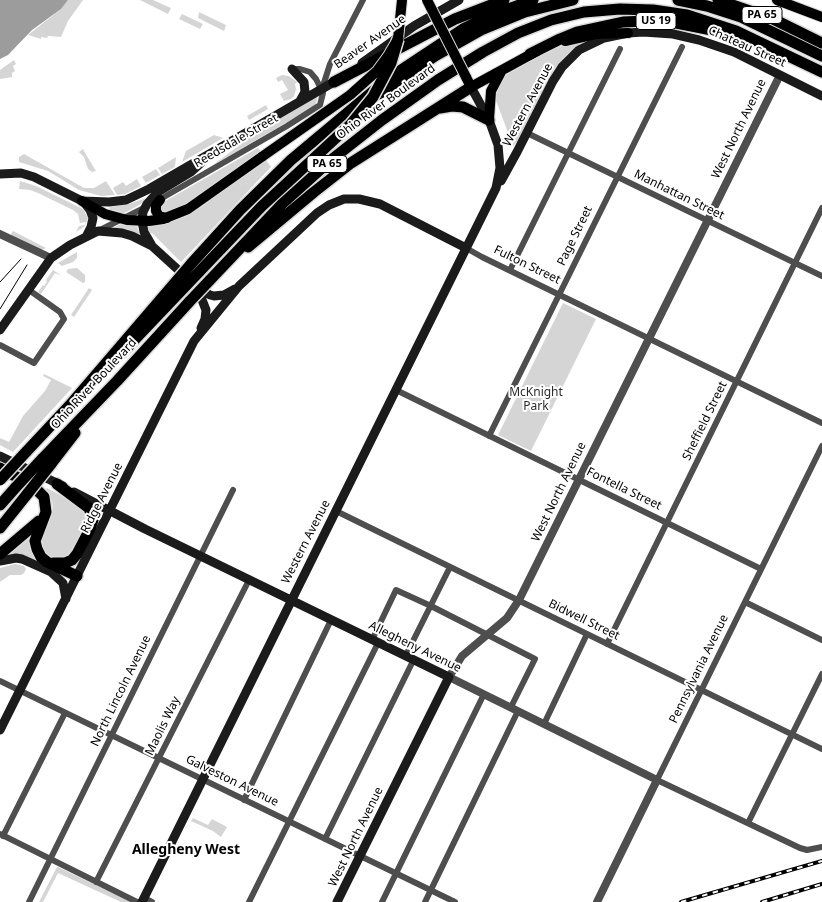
<!DOCTYPE html>
<style>
body{margin:0}
canvas{display:block;background:#fff}
</style>
<canvas width="822" height="902"></canvas>
<script>
const g = document.querySelector('canvas').getContext('2d');
g.lineJoin = 'round';
function fill(path, color) {
  g.fillStyle = color;
  g.fill(path, 'evenodd');
}
function shape(rows) {
  const path = new Path2D();
  for (const r of rows) {
    path.moveTo(r[0], r[1]);
    for (let i = 2; i < r.length; i += 2) path.lineTo(r[i], r[i + 1]);
  }
  return path;
}
function stroke(path, color, width, dash) {
  g.strokeStyle = color;
  g.lineWidth = width;
  g.lineCap = dash ? 'butt' : 'round';
  g.setLineDash(dash || []);
  g.stroke(path);
}
function write(font, color, halo, rows, align = 'center') {
  g.font = font + ' "Noto Sans",sans-serif';
  g.lineWidth = 4;
  g.setLineDash([]);
  g.textBaseline = 'middle';
  g.strokeStyle = halo;
  g.fillStyle = color;
  for (const [text, x, y, turn = 0] of rows) {
    g.save();
    g.translate(x, y);
    g.rotate((+turn || 0) * Math.PI / 180);
    g.textAlign = isNaN(turn) ? turn : align;
    if (halo) g.strokeText(text, 0, 0);
    g.fillText(text, 0, 0);
    g.restore();
  }
}
const green = shape([
 [68,0,83,0,68,21,61,37,48,36,47,38,41,37,41,39,28,35,61,9],
 [140,0,153,0,171,8,168,14],
 [199,12,226,25,224,31,198,18],
 [182,14,203,24,200,29,179,19],
 [587,41,569,53,555,68,517,142,513,146,495,98,496,89,500,80,509,73,547,52,567,44],
 [14,60,16,64,13,66,15,71,12,73,12,77,0,79,0,70],
 [282,75,289,76,297,82,295,84,296,89,294,96,291,99,284,101,280,94,288,90,282,80,278,82,276,78],
 [317,97,317,100,315,106,213,165,261,129],
 [266,105,268,109,249,120,247,116],
 [214,135,223,138,182,162,186,151],
 [258,148,262,153,188,203,170,213,166,214,160,211,160,205,162,203],
 [83,149,85,153,96,171,92,172,88,169,84,157,79,152],
 [24,154,84,188,94,188,106,181,115,195,101,196,79,190,48,171,19,162,19,157],
 [176,157,175,167,162,174,158,168],
 [265,159,271,167,181,262,152,233,150,233,147,226,171,222,188,215,203,206,226,186],
 [156,169,160,175,146,183,142,177],
 [137,179,141,186,125,194,117,195,113,188,123,182,126,186],
 [20,181,36,186,83,209,88,218,85,226,76,232,79,226,85,225,86,222,80,223,78,214,73,210,38,193,30,190,19,189],
 [146,198,141,204,121,215,108,212,110,207,129,204],
 [121,224,137,226,140,235,113,228],
 [13,231,46,248,42,250,12,236,11,234],
 [77,252,77,258,73,262,62,266,58,263],
 [77,268,85,275,85,282,83,283,66,272,68,269],
 [53,270,62,276,55,273,41,294,38,292,43,285,44,286,47,282,46,280],
 [89,288,92,290,74,317,71,315],
 [563,303,596,319,531,451,498,435],
 [44,374,72,388,13,452,0,445,0,438,9,442,23,416,45,391,51,380,43,376],
 [47,488,81,506,87,514,88,523,74,551,66,558,52,559,44,553,40,542,42,535,51,517,53,509,52,501,46,489],
 [32,535,41,564,5,556],
 [15,564,24,566,26,569,24,573,21,575,10,575,0,582,0,568],
 [193,818,208,825,212,819,227,827,221,837,213,831,191,821],
 [57,867,58,867,131,902,121,902,58,873,43,902,39,902]
]);
const water = shape([
 [0,0,68,0,61,9,32,30,8,55,0,59]
]);
const minor = shape([
 [322,89,330,64,363,0],
 [527,133,822,276],
 [157,201,287,126,320,105,323,93,316,79,310,72,300,69,292,69],
 [98,231,146,207],
 [466,248,482,257,822,423],
 [510,270,620,49],
 [0,345,34,363,64,319,60,312,29,290],
 [396,390,761,569],
 [489,436,682,47],
 [822,446,657,780,800,848,807,850,822,847],
 [336,511,822,749],
 [745,602,822,640],
 [372,640,396,590,431,606,535,659,511,707],
 [607,644,822,208],
 [406,655,450,567],
 [0,681,455,902],
 [544,724,587,634],
 [244,800,331,620],
 [748,823,822,674],
 [0,834,137,902],
 [3,836,65,713],
 [325,839,414,659],
 [96,882,249,580],
 [144,898,152,902],
 [29,902,233,490],
 [249,902,378,643],
 [382,902,484,694],
 [425,902,518,711]
]);
const tertiary = shape([
 [0,234,51,258],
 [597,902,657,780,449,677,462,656,507,618,519,600,780,75]
]);
const secondary = shape([
 [362,63,414,26,459,0],
 [292,69,304,82,305,92,300,101],
 [0,174,21,173,34,177,82,201,109,202,126,200,149,189,339,79],
 [501,181,517,152,553,81,562,67,579,50,604,38,628,33,643,32,673,34,699,40,734,52,822,96],
 [84,202,90,210,93,218,91,227,86,237],
 [151,244,144,232,142,221,143,212,147,204,158,192,191,172,201,163],
 [197,287,206,310,205,319,201,328],
 [0,330,51,258,70,245,98,231,122,233,132,236,152,246,197,287,210,295,214,296,224,295,235,289],
 [0,456,63,486],
 [74,492,145,529,449,677,337,902],
 [0,561,16,558,22,559,51,572,63,583,66,599],
 [0,730,194,341,239,286,317,213,329,205,344,199,359,199,380,204,466,248],
 [142,902,496,188,500,168,498,145,489,120,471,87]
]);
const trunk = shape([
 [777,0,822,17],
 [565,41,596,34,628,33],
 [466,77,471,87,537,51],
 [489,120,491,91,501,72],
 [160,200,156,205,156,211,159,216,167,218],
 [82,201,105,214,127,220,149,221,163,219,188,209,263,156]
]);
const motorway = shape([
 [678,0,707,6,741,17,822,56],
 [718,0,773,19,822,43],
 [530,54,560,39,577,32,623,22,647,21,671,22,712,30],
 [334,82,455,19,504,0],
 [379,94,435,56,481,30,525,12,573,0],
 [440,108,452,106,463,107,489,120],
 [248,247,314,192,351,163,471,87],
 [191,264,240,210,291,160,389,78,463,29,492,15,533,0],
 [199,272,262,206,312,160],
 [209,281,282,204,331,160,382,120,438,80,483,52,518,33,551,20,584,12,620,9,653,10,687,15,736,31,822,72],
 [26,452,70,405],
 [42,459,117,381,190,301],
 [51,464,75,433],
 [0,468,26,482,38,491,44,497,46,512,35,541,37,549,41,557,47,562,77,576],
 [0,505,16,487],
 [0,528,28,493],
 [0,554,39,521],
 [53,563,65,563,72,560,77,554,90,529,93,520,89,508,57,484]
]);
const tram = shape([
 [0,282,21,259],
 [0,309,27,265]
]);
const rail = shape([
 [681,902,822,861],
 [762,902,822,884]
]);
const trunkBridge = shape([
 [427,0,466,77],
 [263,156,350,95,377,71,388,56,398,39,402,0]
]);
const motorwayBridge = shape([
 [312,160,351,124,373,97,391,63,398,39],
 [190,301,209,281],
 [121,354,199,272],
 [70,405,191,264],
 [0,480,26,452],
 [16,487,42,459],
 [28,493,51,464]
]);
const shields = [
 [762,15,40],
 [656,21,40],
 [327,164,40]
];
const shieldNames = [
 ["PA 65",762,15],
 ["US 19",656,21],
 ["PA 65",327,164]
];
const streetNames = [
 ["Beaver Avenue",370,42,-35],
 ["Chateau Street",747,47,24],
 ["Ohio River Boulevard",386,102,-36],
 ["Western Avenue",528,105,-62],
 ["West North Avenue",739,129,-64],
 ["Reedsdale Street",236,141,-30],
 ["Manhattan Street",679,195,26],
 ["Page Street",575,236,-64],
 ["Fulton Street",527,265,26],
 ["Ohio River Boulevard",94,384,-47],
 ["Sheffield Street",705,421,-64],
 ["Fontella Street",624,489,26],
 ["West North Avenue",559,492,-64],
 ["Ridge Avenue",102,498,-63],
 ["Western Avenue",306,542,-63],
 ["Bidwell Street",584,620,26],
 ["Allegheny Avenue",415,647,26],
 ["Pennsylvania Avenue",699,669,-64],
 ["North Lincoln Avenue",121,691,-64],
 ["Maolis Way",163,726,-64],
 ["Galveston Avenue",232,781,26],
 ["West North Avenue",356,837,-64]
];
const parkNames = [
 ["McKnight",536,393],
 ["Park",536,407]
];
const neighbourhoodNames = [
 ["Allegheny West",186,850]
];
fill(green, '#d5d5d5');
fill(water, '#9c9c9c');
stroke(trunk, '#dbdbdb', 12);
stroke(motorway, '#dbdbdb', 14);
stroke(minor, '#4e4e4e', 6);
stroke(tertiary, '#4e4e4e', 8);
stroke(secondary, '#1b1b1b', 9);
stroke(trunk, '#000', 10);
stroke(motorway, '#000', 11);
stroke(tram, '#000', 1);
stroke(rail, '#000', 4);
stroke(rail, '#fff', 2, [5.5]);
stroke(trunkBridge, '#dbdbdb', 12, []);
stroke(motorwayBridge, '#dbdbdb', 14, []);
stroke(trunkBridge, '#000', 10);
stroke(motorwayBridge, '#000', 11);
for (const [x, y, w] of shields) {
  const box = new Path2D();
  box.roundRect(x - w / 2, y - 8.5, w, 17, 4);
  g.fillStyle = '#fff';
  g.fill(box);
  stroke(box, '#000', 1);
}
write('bold 11px', '#000', null, shieldNames);
write('12px', '#000', '#fff', streetNames);
write('12px', '#2c2c2c', '#fff', parkNames);
write('bold 14px', '#000', '#fff', neighbourhoodNames);
</script>
